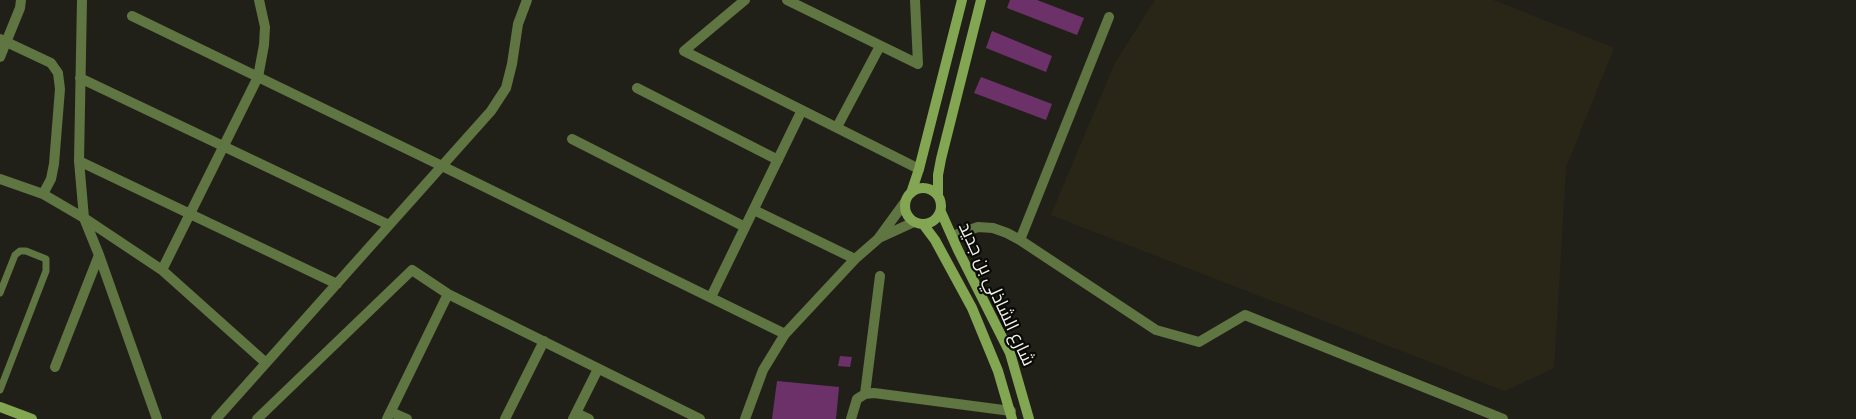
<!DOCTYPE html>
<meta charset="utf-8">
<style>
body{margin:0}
canvas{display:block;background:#212018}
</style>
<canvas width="1856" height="419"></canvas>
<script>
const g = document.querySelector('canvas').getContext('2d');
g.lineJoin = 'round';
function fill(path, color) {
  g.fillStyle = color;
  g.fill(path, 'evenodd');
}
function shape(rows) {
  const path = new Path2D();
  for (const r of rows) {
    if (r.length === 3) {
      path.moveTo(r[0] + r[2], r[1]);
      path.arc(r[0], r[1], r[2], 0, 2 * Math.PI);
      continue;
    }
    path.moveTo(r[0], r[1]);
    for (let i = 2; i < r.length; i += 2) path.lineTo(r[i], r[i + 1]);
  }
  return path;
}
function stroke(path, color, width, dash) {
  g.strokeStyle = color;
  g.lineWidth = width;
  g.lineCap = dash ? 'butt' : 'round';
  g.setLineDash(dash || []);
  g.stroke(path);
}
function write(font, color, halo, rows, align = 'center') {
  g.font = font + ' Ubuntu,Cairo,sans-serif';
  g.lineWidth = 4.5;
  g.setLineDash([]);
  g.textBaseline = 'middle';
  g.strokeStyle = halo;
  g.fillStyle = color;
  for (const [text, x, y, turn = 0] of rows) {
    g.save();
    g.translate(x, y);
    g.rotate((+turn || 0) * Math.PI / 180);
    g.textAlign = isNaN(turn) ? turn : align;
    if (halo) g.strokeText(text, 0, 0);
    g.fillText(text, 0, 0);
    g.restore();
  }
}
const built = shape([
 [1155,0,1493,0,1614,48,1566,167,1554,368,1505,391,1051,215,1115,63]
]);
const building = shape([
 [1010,0,1037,0,1084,18,1077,35,1007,8],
 [992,31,1052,56,1046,72,986,48],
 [981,77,1052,104,1046,120,974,93],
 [840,356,852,357,850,367,838,366],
 [777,381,839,387,836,419,772,419]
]);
const service = shape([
 [0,293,15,255,20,251,26,251,46,259,46,271,0,390]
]);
const minor = shape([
 [82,0,79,161,84,218,99,255],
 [745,0,684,51,919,169],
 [787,0,918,64,915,0],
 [132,16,442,166,785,334],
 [0,39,51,63,58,73,60,89,54,164,51,179,43,194,0,179],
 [0,57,20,8,21,0],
 [80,78,389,225],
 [637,88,778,160],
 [837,127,880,46],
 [572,139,745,227],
 [79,161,337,284],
 [43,194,84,218,162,270,266,363],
 [754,210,855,259],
 [952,236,978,227,993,228,1007,233,1020,240,1156,330,1199,342,1245,315,1503,419],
 [879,238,914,222],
 [1020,240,1109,17],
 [162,270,258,77,264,45,265,27,259,0],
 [711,297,802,110],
 [55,367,99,255,157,419],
 [865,394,880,276],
 [391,412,407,419],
 [576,413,589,419],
 [216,419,491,111,506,88,512,64,518,24,527,0],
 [257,419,412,270,448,294,700,419],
 [387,419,448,294],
 [505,419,544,341],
 [573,419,598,369],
 [745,419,763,370,785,334,855,259,878,239,905,202],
 [851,419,857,399,865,394,874,393,1011,411]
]);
const secondary = shape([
 [923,206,18],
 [911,193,919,169,962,0],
 [938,195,938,175,941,159,981,0],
 [941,212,958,250,1010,353,1029,419],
 [923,224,935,240,972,308,998,371,1012,419],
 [0,407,32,419]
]);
const streetNames = [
 ["شارع الشاذلي بن جديد",997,294,65]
];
fill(built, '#292618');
fill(building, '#6d316a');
stroke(service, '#5f7542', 7);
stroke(minor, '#5f7542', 10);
stroke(secondary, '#83a652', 10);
write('18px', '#f2f1ec', '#0a0a06', streetNames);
</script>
